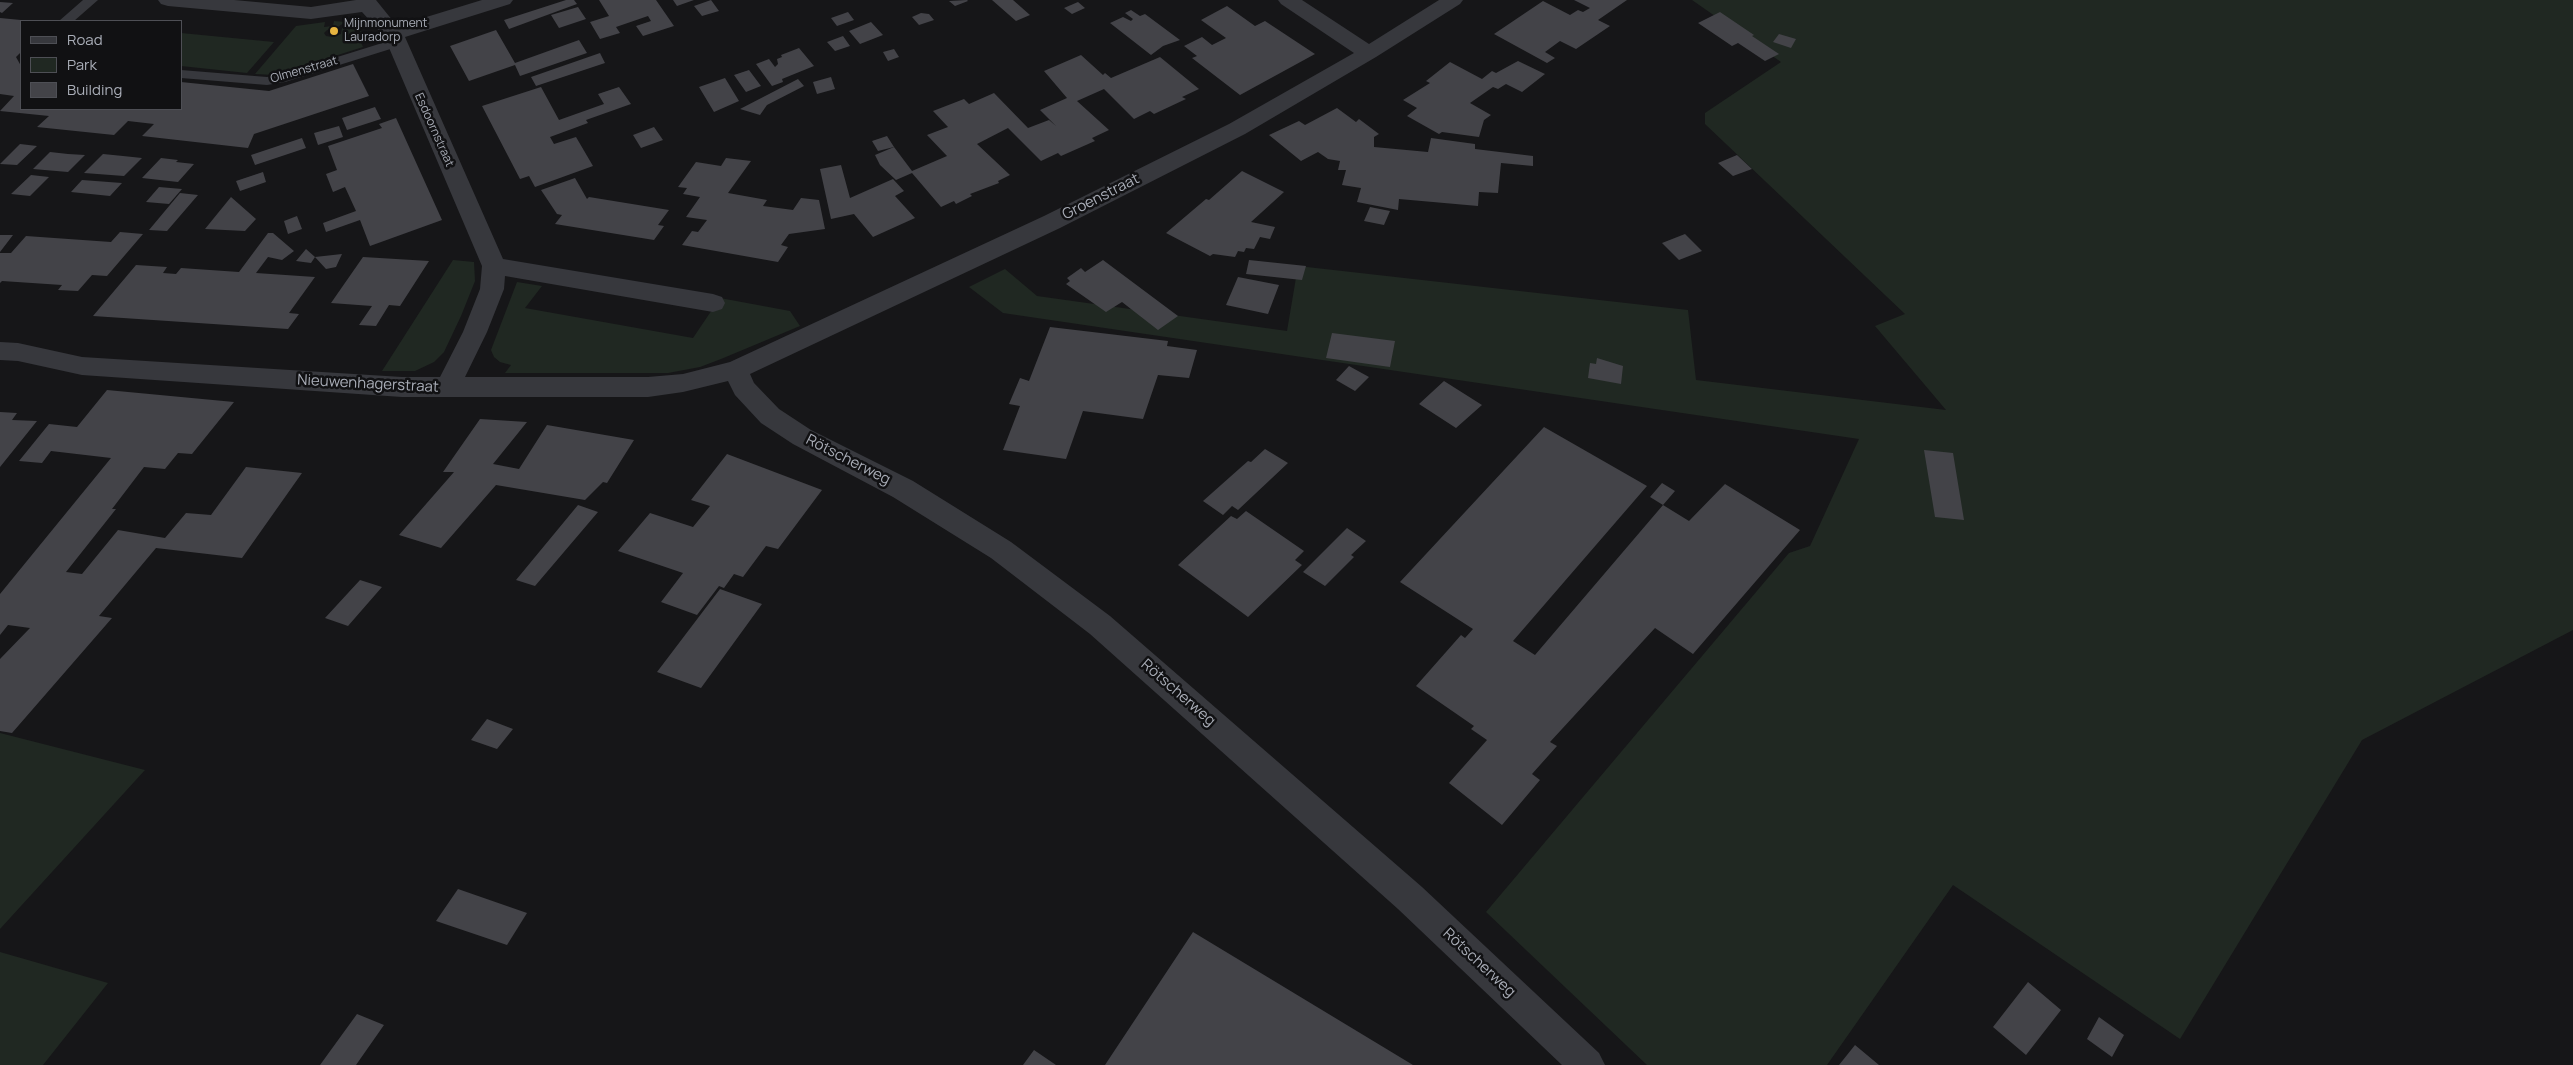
<!DOCTYPE html>
<meta charset="utf-8">
<style>
body{margin:0}
#map{position:relative;width:2573px;height:1065px;overflow:hidden;background:#161618;font-family:Manrope,sans-serif}
canvas{display:block}
.legend{position:absolute;left:20px;top:20px;width:162px;height:90px;box-sizing:border-box;background:#111113;border:1px solid #4e4f55;margin:0;padding:6px 9px;list-style:none;font-size:15px;color:#a9adb7}
.legend li{display:flex;align-items:center;gap:10px;height:25px}
.legend b{width:25px;border:1px solid #4e4f55}
</style>
<div id="map">
<canvas width="2573" height="1065"></canvas>
<ul class="legend">
<li><b style="height:6px;background:#37383d"></b>Road</li>
<li><b style="height:14px;background:#202822"></b>Park</li>
<li><b style="height:14px;background:#434348"></b>Building</li>
</ul>
</div>
<script>
const g = document.querySelector('canvas').getContext('2d');
g.lineJoin = 'round';
function fill(path, color) {
  g.fillStyle = color;
  g.fill(path, 'evenodd');
}
function shape(rows) {
  const path = new Path2D();
  for (const r of rows) {
    path.moveTo(r[0], r[1]);
    for (let i = 2; i < r.length; i += 2) path.lineTo(r[i], r[i + 1]);
  }
  return path;
}
function stroke(path, color, width, dash) {
  g.strokeStyle = color;
  g.lineWidth = width;
  g.lineCap = dash ? 'butt' : 'round';
  g.setLineDash(dash || []);
  g.stroke(path);
}
function write(font, color, halo, rows, align = 'center') {
  g.font = font + ' Manrope,sans-serif';
  g.lineWidth = 5;
  g.setLineDash([]);
  g.textBaseline = 'middle';
  g.strokeStyle = halo;
  g.fillStyle = color;
  for (const [text, x, y, turn = 0] of rows) {
    g.save();
    g.translate(x, y);
    g.rotate((+turn || 0) * Math.PI / 180);
    g.textAlign = isNaN(turn) ? turn : align;
    if (halo) g.strokeText(text, 0, 0);
    g.fillText(text, 0, 0);
    g.restore();
  }
}
const green = shape([
 [1692,0,2573,0,2573,630,2362,740,2180,1039,1953,885,1827,1065,1647,1065,1486,912,1789,553,1810,546,1859,439,1003,313,969,287,1005,269,1037,296,1287,331,1298,266,1688,310,1696,380,1946,410,1875,326,1905,314,1705,124,1705,113,1781,62],
 [334,21,345,22,338,27,327,30,324,33,326,36,332,37,341,34,342,28,351,22,358,26,363,34,358,36,363,47,275,75,255,74,296,26,325,22,324,27,333,26],
 [181,33,274,42,247,73,181,66],
 [453,260,474,262,475,281,461,316,444,352,434,362,415,371,382,371],
 [517,282,542,286,525,308,693,338,720,298,790,311,800,326,721,359,700,367,668,373,505,373,511,365,500,362,494,357,491,350],
 [0,733,145,770,0,929],
 [0,952,108,983,43,1065,0,1065]
]);
const building = shape([
 [566,0,574,0,577,4,509,29,504,20],
 [599,0,656,0,674,26,643,36,636,26,651,21,648,16,616,27,620,33,600,39,590,22,609,16],
 [673,0,694,0,677,6],
 [711,0,719,11,702,16,694,6],
 [967,0,968,1,955,6,949,1],
 [992,0,1013,0,1030,15,1016,21],
 [1574,0,1627,0,1598,20,1610,26,1576,49,1560,41,1545,52,1555,58,1547,63,1494,34,1543,1,1570,15,1578,10,1583,12,1590,8],
 [0,2,13,3,2,13,0,12],
 [1078,2,1085,8,1072,14,1064,8],
 [1227,6,1255,26,1265,21,1315,54,1240,95,1192,58,1197,56,1184,46,1202,37,1212,45,1226,38,1201,20],
 [578,7,586,19,559,28,551,15],
 [1131,10,1140,16,1145,14,1180,40,1163,46,1151,55,1110,23,1123,17,1131,21,1133,19,1125,13],
 [848,12,854,20,837,26,831,18],
 [1720,12,1754,35,1752,36,1779,54,1765,61,1738,43,1732,46,1698,23],
 [921,13,929,14,934,20,919,25,912,17],
 [0,18,21,20,21,52,16,57,21,66,21,109,181,109,181,82,269,91,353,64,369,96,254,134,248,148,142,136,154,124,128,121,114,135,37,127,49,116,0,111,14,96,0,94],
 [871,22,883,35,860,44,849,31],
 [496,30,515,63,579,40,587,53,520,76,515,65,469,81,450,46],
 [1779,34,1796,39,1791,48,1773,42],
 [843,36,850,46,835,51,827,42],
 [799,48,814,66,782,79,783,82,772,86,756,64,769,59,775,67,778,64,777,59,782,57,781,55],
 [894,49,899,57,888,61,883,52],
 [600,53,605,63,536,86,531,77],
 [1081,55,1103,75,1105,73,1111,78,1160,57,1199,89,1182,97,1186,99,1154,114,1150,111,1134,119,1104,89,1077,101,1109,130,1092,138,1095,141,1061,156,1058,153,1041,161,1008,128,977,144,1010,175,998,181,999,183,970,194,972,196,956,204,954,201,941,207,912,173,896,180,880,165,875,155,894,147,912,171,947,156,927,135,948,127,933,111,964,99,969,104,994,93,1028,128,1049,120,1056,126,1040,110,1067,98,1044,71],
 [1518,61,1545,74,1522,92,1506,84,1498,89,1493,87,1470,103,1491,115,1484,120,1479,137,1442,132,1439,134,1407,116,1417,108,1403,100,1430,83,1426,81,1450,62,1482,79,1492,71,1496,73],
 [749,70,761,86,746,92,734,75],
 [831,77,835,89,817,94,813,82],
 [725,78,739,101,714,112,699,87],
 [798,79,804,86,767,105,760,115,740,109],
 [541,87,559,120,604,104,598,94,619,87,631,104,586,120,588,123,550,137,554,144,576,137,593,166,535,187,529,176,520,179,482,106],
 [375,107,381,119,347,130,342,118],
 [1337,108,1356,122,1359,119,1379,134,1374,137,1374,147,1428,152,1431,138,1475,144,1475,149,1533,156,1533,166,1501,163,1498,193,1479,192,1478,206,1399,199,1398,210,1357,202,1361,188,1342,185,1346,170,1338,170,1340,161,1328,159,1318,152,1301,161,1269,135,1299,121,1305,125],
 [396,118,442,220,370,246,360,220,326,232,323,223,356,211,345,187,333,192,326,174,337,170,328,146,382,128,379,124],
 [339,126,343,137,318,145,314,133],
 [654,127,663,140,641,148,633,135],
 [887,136,894,147,878,151,872,141],
 [302,138,306,148,255,165,251,155],
 [20,144,37,146,17,165,0,164],
 [50,152,68,154,85,155,68,172,33,169],
 [103,154,123,156,142,158,124,176,84,173],
 [1737,155,1752,169,1733,176,1718,163],
 [161,158,178,160,176,162,194,164,178,182,142,178],
 [726,158,751,161,728,193,767,200,763,206,793,210,801,198,819,200,825,229,789,234,781,245,788,247,778,262,682,245,692,231,698,232,707,220,686,217,700,197,683,194,687,188,678,187,696,162,721,166],
 [841,165,850,198,893,179,904,191,895,196,915,218,873,237,854,214,831,219,820,169],
 [1242,171,1284,192,1251,222,1275,227,1270,239,1260,237,1254,249,1246,248,1244,252,1238,251,1235,257,1213,254,1210,256,1166,233,1206,199,1209,200],
 [263,172,266,182,240,191,236,181],
 [31,175,49,177,30,196,11,194],
 [575,178,587,199,589,197,669,210,658,225,664,226,654,240,555,224,562,215,557,214,541,190],
 [82,180,122,183,110,196,71,192],
 [159,187,182,189,169,204,146,202],
 [180,193,198,195,167,231,149,230],
 [231,197,256,219,245,231,205,229],
 [1370,207,1390,211,1384,225,1364,221],
 [297,216,302,229,288,234,284,221],
 [120,232,143,234,107,276,92,275,78,291,58,290,62,285,2,281,0,283,0,253,11,253,26,236,111,242],
 [268,233,273,233,294,251,282,260,268,257,256,273,315,277,289,313,299,314,288,329,93,316,136,265,167,267,163,273,176,274,181,268,239,272],
 [1685,234,1702,251,1679,260,1662,243],
 [0,235,13,235,0,252],
 [306,249,315,257,311,263,296,261],
 [342,254,336,267,326,269,315,257],
 [363,257,429,261,400,306,389,305,376,326,359,325,372,306,331,303],
 [1103,260,1178,316,1158,330,1122,302,1106,312,1066,284,1070,281,1067,278,1081,268,1085,272],
 [1249,260,1306,266,1302,280,1246,274],
 [1238,277,1279,285,1268,314,1226,305],
 [1050,327,1168,341,1167,346,1197,350,1189,378,1158,375,1143,419,1083,411,1066,459,1003,450,1020,406,1009,404,1020,378,1029,381],
 [1332,333,1395,341,1390,367,1326,358],
 [1597,358,1623,366,1621,384,1588,378,1590,363,1596,364],
 [1349,366,1369,377,1355,391,1336,380],
 [1444,381,1482,405,1456,428,1419,404],
 [107,390,234,402,192,454,178,453,165,469,144,467,112,509,116,509,66,572,82,574,118,530,165,538,186,513,211,515,246,467,302,473,242,558,156,548,99,616,112,618,12,733,0,731,0,659,30,628,8,625,0,635,0,594,111,458,51,451,42,463,19,461,49,424,77,427],
 [0,412,17,413,12,420,37,421,0,467],
 [480,419,527,422,493,464,519,469,547,425,634,440,607,483,603,482,585,500,496,485,441,548,399,535,454,472,443,472],
 [1544,427,1647,486,1513,641,1535,655,1663,505,1689,521,1725,484,1800,530,1693,654,1655,628,1550,742,1557,746,1532,774,1540,780,1502,825,1449,783,1487,740,1471,729,1474,726,1416,686,1461,635,1465,638,1473,629,1400,582],
 [1265,449,1288,463,1238,510,1232,506,1223,515,1203,501,1248,461,1251,462],
 [1924,450,1953,453,1964,520,1935,517],
 [727,454,822,490,778,549,766,546,743,577,734,574,724,588,719,586,697,615,661,602,683,573,618,551,650,513,693,527,710,506,691,500],
 [1662,483,1675,491,1663,505,1650,497],
 [578,505,598,512,535,586,516,580],
 [1246,511,1304,551,1295,560,1302,565,1248,617,1178,565,1231,516,1237,519],
 [1347,528,1366,541,1351,555,1354,557,1325,586,1303,572],
 [360,580,382,587,348,626,325,618],
 [720,589,762,604,701,688,657,672],
 [487,719,513,729,497,749,471,740],
 [458,889,527,913,507,945,436,921],
 [1193,932,1413,1065,1105,1065],
 [2028,982,2061,1010,2026,1055,1993,1027],
 [357,1014,384,1025,356,1065,320,1065],
 [2099,1017,2124,1035,2112,1057,2087,1039],
 [1855,1045,1879,1065,1839,1065],
 [1034,1050,1056,1065,1023,1065]
]);
const service = shape([
 [83,0,98,0,74,21,59,21,83,0],
 [395,39,402,43,400,46,285,82,267,85,181,78,181,70,267,77,283,74,395,39]
]);
const minor = shape([
 [158,0,234,0,311,7,356,0,376,0,397,26,482,0,513,0,510,4,405,37,503,259,713,294,722,297,725,303,722,309,713,312,505,276,504,289,487,332,465,377,648,377,683,374,730,362,1044,216,1229,124,1354,53,1281,4,1278,0,1302,0,1369,44,1439,0,1463,0,1460,4,1376,57,1245,134,1060,228,750,374,754,383,779,409,811,430,913,481,1011,542,1110,616,1422,887,1599,1053,1605,1065,1562,1065,1398,909,1090,634,991,558,893,497,793,444,761,423,735,395,728,381,683,392,648,397,402,397,82,375,18,361,0,360,0,342,18,343,82,357,402,377,440,377,463,332,480,289,482,266,384,36,362,12,311,19,168,6,161,4,158,0]
]);
const markers = [
 [334,31,5,"#e6b440"]
];
const farPoinames = [
 ["Mijnmonument",344,24],
 ["Lauradorp",344,38]
];
const farStreetnames = [
 ["Olmenstraat",304,70,-16],
 ["Esdoornstraat",434,130,66]
];
const streetNames = [
 ["Groenstraat",1101,197,-27],
 ["Nieuwenhagerstraat",368,384,3],
 ["Rötscherweg",848,460,27],
 ["Rötscherweg",1178,693,41],
 ["Rötscherweg",1479,963,43]
];
fill(green, '#202822');
fill(building, '#434348');
fill(service, '#37383d');
fill(minor, '#37383d');
for (const [x, y, r, color] of markers) {
  const dot = new Path2D();
  dot.arc(x, y, r, 0, 2 * Math.PI);
  g.fillStyle = color;
  g.fill(dot);
  stroke(dot, '#111113', 2);
}
write('12px', '#a9adb7', '#111113', farPoinames, 'left');
write('12px', '#a9adb7', '#111113', farStreetnames);
write('15px', '#a9adb7', '#111113', streetNames);
</script>
